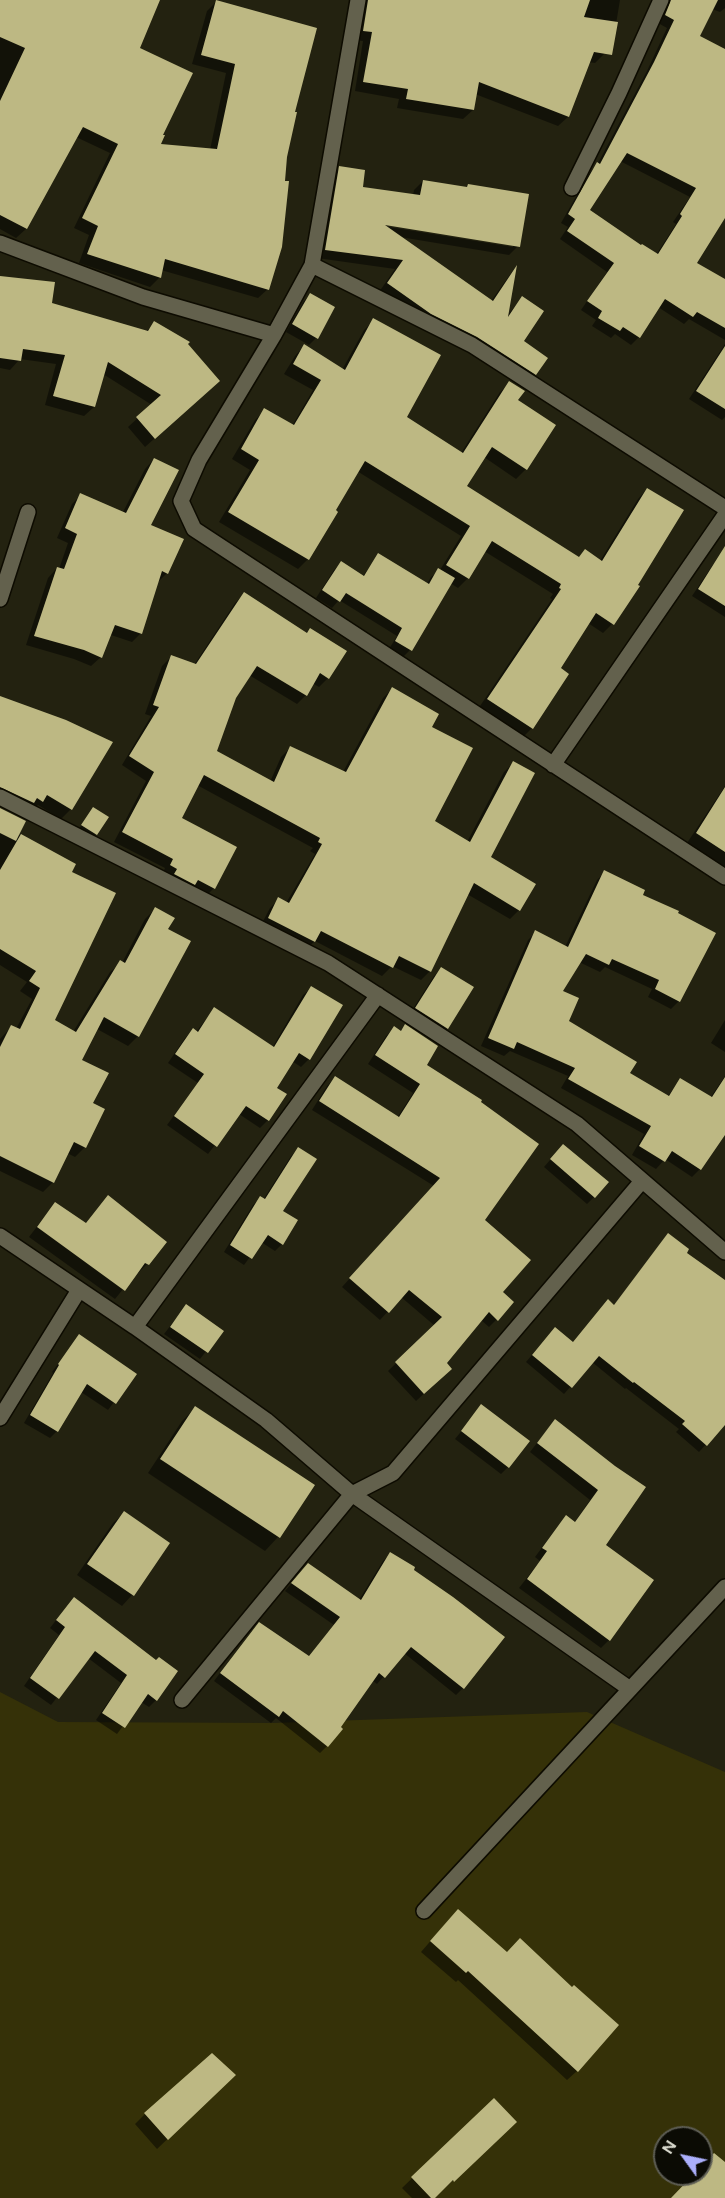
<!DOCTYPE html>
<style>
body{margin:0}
#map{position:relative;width:725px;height:2198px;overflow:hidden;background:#232210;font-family:Figtree,sans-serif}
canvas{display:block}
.north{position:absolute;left:653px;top:2126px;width:60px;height:60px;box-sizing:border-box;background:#0b0b04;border:2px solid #5d5d54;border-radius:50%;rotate:303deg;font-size:16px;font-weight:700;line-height:24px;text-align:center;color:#d8d8cc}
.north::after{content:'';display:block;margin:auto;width:21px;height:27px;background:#abaffb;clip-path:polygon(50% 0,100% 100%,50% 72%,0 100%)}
</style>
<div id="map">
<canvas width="725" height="2198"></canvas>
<div class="north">N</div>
</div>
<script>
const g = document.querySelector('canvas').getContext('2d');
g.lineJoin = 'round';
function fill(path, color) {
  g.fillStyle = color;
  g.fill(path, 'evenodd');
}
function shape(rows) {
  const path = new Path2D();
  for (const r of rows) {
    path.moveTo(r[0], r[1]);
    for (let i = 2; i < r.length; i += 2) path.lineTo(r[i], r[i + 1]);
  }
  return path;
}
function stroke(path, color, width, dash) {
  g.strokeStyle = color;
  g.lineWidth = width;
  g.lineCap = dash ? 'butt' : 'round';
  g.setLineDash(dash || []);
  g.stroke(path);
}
const green = shape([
 [0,1692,58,1722,273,1723,587,1712,725,1772,725,2198,0,2198],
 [665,2138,701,2138,701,2174,665,2174]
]);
const shadow = shape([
 [0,0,158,0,138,49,161,135,159,145,210,150,226,73,192,64,207,11,217,1,293,113,268,289,258,298,161,270,159,278,150,287,79,263,89,235,74,228,110,153,76,137,26,229,16,238,0,229],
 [359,0,620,0,616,24,605,53,595,63,589,62,568,117,558,126,475,94,473,110,463,119,397,108,399,99,355,91,363,41,354,40],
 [667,0,725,0,725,8,720,12,712,9,698,37,725,51,725,216,695,264,725,281,725,340,689,319,684,324,658,307,639,337,631,345,615,334,611,338,592,326,596,320,581,310,607,272,560,239,568,227,561,223,590,172,597,165,647,71,667,28,658,23],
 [620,161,690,197,673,222,676,224,656,255,588,210],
 [340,168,361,188,413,196,414,190,423,181,518,246,509,255,400,237,491,301,514,269,506,317,522,298,522,341,535,374,526,382,379,292,395,269,317,258,331,176],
 [378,222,513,244,513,247,377,225],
 [0,277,51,305,146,332,155,322,186,344,209,390,145,447,128,427,152,405,103,374,94,407,84,416,45,405,56,364,20,359,10,370,0,368],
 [310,295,333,308,316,338,309,345,286,332,303,302],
 [374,320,405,418,461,453,500,392,510,383,516,400,526,469,516,479,484,457,465,487,578,558,600,561,638,499,647,489,612,624,603,633,588,623,558,668,532,728,522,738,478,709,552,599,550,598,553,594,484,551,468,578,458,588,450,583,410,650,403,657,389,649,397,636,339,600,332,608,316,598,334,570,341,563,362,577,379,555,427,584,431,577,440,570,461,536,357,471,308,559,298,569,219,522,250,470,232,459,255,420,265,410,292,426,313,390,284,374,295,356,304,346,342,370,364,330],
 [725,344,725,417,722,420,689,399],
 [154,459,149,525,167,573,157,583,141,633,132,642,111,635,101,657,91,666,74,659,26,645,48,578,57,568,59,569,68,543,57,538,72,504,81,495,122,514,145,469],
 [719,559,725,563,725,617,692,596,712,566],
 [244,594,306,634,328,678,319,687,312,683,306,695,297,704,249,675,234,698,215,752,270,782,281,757,290,748,343,772,383,698,392,689,429,727,433,822,467,842,504,772,513,763,489,857,534,885,519,910,510,919,467,894,430,971,421,980,392,966,382,976,315,941,305,950,260,927,270,908,279,899,286,903,315,854,310,851,313,848,197,785,180,818,235,847,214,888,205,897,162,875,165,868,114,842,146,781,122,765,151,716,145,714,162,666,171,657,194,665,235,603],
 [0,697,71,809,61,819,38,805,32,811,0,802],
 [725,786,725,867,687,843],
 [93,808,96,834,93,837,79,829],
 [0,810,17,834,74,865,70,872,53,1021,73,1032,110,972,122,963,145,919,155,909,166,929,138,1036,128,1046,97,1029,80,1061,91,1104,85,1147,75,1157,67,1153,53,1182,43,1192,0,1171,0,1039,11,1027,16,1029,32,999,20,991,27,982,0,965],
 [605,872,641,896,679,1001,671,1009,648,997,652,989,605,967,600,972,579,962,561,992,567,1022,628,1074,667,1097,681,1079,710,1098,725,1076,725,1133,700,1169,692,1177,665,1159,656,1169,632,1155,644,1134,561,1088,568,1076,510,1051,504,1056,481,1046,528,940,536,932,565,947,597,880],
 [441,969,447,1028,440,1035,409,1015,434,976],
 [311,988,309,1059,301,1067,292,1061,275,1088,268,1120,260,1128,239,1114,208,1154,167,1125,198,1083,168,1063,185,1038,193,1030,196,1032,214,1009,272,1048,303,995],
 [725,1020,725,1052,711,1043],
 [405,1026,425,1065,483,1220,501,1292,497,1319,489,1327,481,1320,445,1363,442,1377,416,1401,388,1371,435,1326,401,1297,380,1320,342,1287,434,1186,312,1110,327,1086,335,1078,397,1118,413,1093,368,1064,386,1036,394,1028,400,1032],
 [298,1149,281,1211,282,1244,275,1251,261,1242,244,1265,224,1252,253,1205,260,1198,263,1200,291,1156],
 [556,1153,594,1197,587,1204,544,1167],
 [108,1197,147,1264,138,1273,137,1272,115,1299,29,1237,55,1203,85,1225],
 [725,1282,725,1423,699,1452,676,1432,679,1429,626,1388,625,1389,592,1362,564,1394,526,1362,548,1336,572,1344,613,1306],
 [186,1306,222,1331,200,1359,164,1334],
 [79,1336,135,1374,108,1410,81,1392,57,1431,50,1438,24,1423,53,1373,52,1372],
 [482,1406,508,1467,501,1474,455,1439],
 [196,1407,313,1485,278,1537,265,1551,148,1473,182,1421],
 [547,1430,614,1467,604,1545,609,1640,601,1648,519,1588,540,1561,535,1557,558,1526,566,1517,574,1523,590,1500,530,1452],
 [124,1513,168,1543,132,1595,122,1606,77,1575,113,1523],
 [390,1554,411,1571,463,1688,456,1695,404,1653,377,1684,372,1680,327,1746,320,1753,276,1718,271,1723,214,1681,252,1631,308,1657,334,1625,285,1591,301,1572,359,1600,383,1561],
 [67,1606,156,1700,149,1707,141,1702,117,1734,96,1720,121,1683,88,1658,51,1705,24,1686,59,1635,50,1628],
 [448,1921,577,2071,567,2080,458,1980,456,1982,421,1952],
 [223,2086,157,2149,135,2124,145,2114],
 [493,2100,505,2132,434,2198,412,2198,402,2188]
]);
const building = shape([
 [0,0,160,0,140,48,193,73,163,135,165,135,161,144,217,149,235,64,201,55,216,0,317,28,295,112,297,112,287,157,285,181,289,181,282,247,269,290,165,259,161,278,87,254,98,226,82,218,118,144,83,127,27,229,0,215,0,101,25,48,0,37],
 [368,0,590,0,584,17,618,22,612,55,594,52,569,117,479,82,474,110,406,99,408,89,363,82,372,32,363,31],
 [671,0,718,0,700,36,725,49,725,218,697,263,725,279,725,328,697,312,693,317,665,299,640,338,623,327,620,331,598,318,602,311,587,301,614,263,567,231,575,219,568,214,597,162,600,164,654,62,674,20,665,15],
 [627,153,696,188,680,214,682,216,658,254,642,244,641,245,590,210],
 [339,166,365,170,363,187,420,195,423,180,467,187,468,184,529,194,520,247,385,225,493,301,517,265,508,317,522,296,544,311,524,341,548,358,536,375,477,337,431,314,387,283,403,260,325,250],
 [0,276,55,282,52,303,148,331,154,321,190,342,188,344,220,381,155,439,136,417,161,395,108,362,95,407,53,396,65,355,23,349,21,361,0,358],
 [310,293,335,307,318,339,292,324],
 [373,318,441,355,407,417,463,453,509,381,525,391,518,400,556,425,527,470,492,447,467,486,579,557,585,549,602,561,647,488,684,510,638,585,640,586,614,625,596,613,561,668,569,674,533,729,487,699,561,589,559,588,561,584,492,541,469,579,446,565,470,526,365,461,336,510,338,512,309,560,228,512,259,460,241,449,264,408,294,425,321,380,293,364,304,344,345,370],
 [725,346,725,409,696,391],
 [154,458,179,470,151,525,184,539,168,574,162,571,142,634,115,625,102,658,84,650,34,636,57,567,64,569,77,534,65,528,80,493,126,513],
 [725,546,725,606,698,589],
 [378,553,429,584,438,568,455,578,412,651,395,641,402,628,346,593,340,602,322,590,341,561,364,576],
 [244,592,307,633,310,628,347,651,329,679,320,673,307,696,257,666,236,698,217,751,274,782,290,746,346,772,392,687,439,714,432,727,473,748,435,821,470,842,513,761,535,773,491,857,536,884,520,911,474,883,431,972,399,956,393,968,321,931,315,942,268,918,278,897,289,903,322,844,318,842,320,838,204,775,182,818,237,847,215,889,198,880,195,885,174,874,177,869,170,865,173,859,122,832,154,772,129,756,159,707,153,705,171,655,196,664],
 [0,696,66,720,113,742,72,810,47,795,43,802,37,798,34,803,0,787],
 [725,787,725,852,696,833],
 [93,807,109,817,97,835,81,825],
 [0,808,26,821,16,841,0,833],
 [21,834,76,864,72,872,116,893,55,1020,76,1032,120,960,125,963,155,907,175,918,168,929,191,941,139,1037,104,1017,82,1060,109,1073,93,1103,105,1109,86,1148,74,1142,54,1183,0,1156,0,1047,11,1025,20,1029,40,988,29,981,36,971,0,949,0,870],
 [604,870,645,890,643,895,679,911,678,913,716,933,680,1002,655,989,659,980,612,959,609,965,586,954,563,991,579,998,569,1021,637,1062,630,1073,669,1096,680,1078,712,1097,725,1077,725,1135,701,1170,672,1151,665,1162,639,1146,651,1126,568,1079,575,1068,517,1042,514,1049,488,1038,535,930,568,947],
 [441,967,474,987,448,1029,415,1008],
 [311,986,343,1005,310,1060,299,1053,277,1088,287,1094,269,1121,246,1106,217,1147,174,1116,204,1074,175,1054,193,1028,198,1032,214,1007,274,1047],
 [405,1024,438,1046,427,1065,482,1100,481,1102,539,1144,485,1220,531,1260,503,1292,514,1302,498,1321,489,1312,447,1363,452,1369,424,1394,395,1362,442,1317,409,1290,389,1313,349,1278,440,1178,319,1101,335,1076,399,1117,420,1084,375,1055,394,1026,401,1031],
 [563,1144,609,1182,595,1198,550,1159],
 [298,1147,317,1159,283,1211,298,1220,283,1245,268,1235,252,1259,230,1245,260,1196,265,1199],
 [108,1195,167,1242,149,1265,145,1263,125,1291,37,1227,55,1202,86,1223],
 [668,1233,689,1249,687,1253,725,1280,725,1425,707,1446,682,1424,685,1421,634,1382,633,1383,599,1356,572,1388,532,1355,555,1327,573,1342,608,1299,614,1305],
 [186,1304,224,1331,208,1353,170,1327],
 [79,1334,137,1374,116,1404,87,1384,58,1432,30,1415,59,1365,58,1364],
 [481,1404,530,1441,509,1468,461,1431],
 [195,1406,315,1485,280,1538,160,1459],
 [555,1419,615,1466,646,1487,606,1545,654,1580,610,1641,527,1579,547,1551,542,1548,566,1515,575,1522,598,1490,537,1443],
 [124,1511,170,1543,134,1596,87,1564],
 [390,1552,415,1567,414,1570,453,1597,505,1637,464,1689,411,1647,385,1678,379,1673,341,1727,343,1729,328,1747,283,1711,279,1717,220,1673,259,1622,309,1656,340,1617,291,1583,308,1563,361,1600],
 [74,1597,156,1660,159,1657,178,1671,157,1701,148,1694,125,1728,102,1713,127,1675,95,1651,59,1699,30,1678,65,1627,56,1620],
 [458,1909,507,1952,520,1938,572,1987,574,1985,619,2025,578,2072,468,1971,466,1973,430,1941],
 [212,2053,236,2075,168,2140,144,2113],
 [494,2098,517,2122,454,2182,453,2180,435,2198,431,2198,411,2177],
 [714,2153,725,2162,725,2198,671,2198,694,2174,701,2174,701,2167]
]);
const minor = shape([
 [358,0,312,265,274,335,199,460,181,501,194,529,725,877],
 [572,188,619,93,661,0],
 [0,243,143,297,274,335],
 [312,265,472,345,725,508],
 [0,599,28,512],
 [553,765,725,515],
 [0,797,328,963,577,1124,725,1252],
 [0,1236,135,1327,378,995],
 [135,1327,266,1420,352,1494,630,1689],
 [0,1418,79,1290],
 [182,1700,352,1494,393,1473,642,1181],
 [424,1911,725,1587]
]);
fill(green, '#353108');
fill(shadow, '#0007');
fill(building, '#bdb883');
stroke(minor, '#0d0b00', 18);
stroke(minor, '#63614d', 15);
</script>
